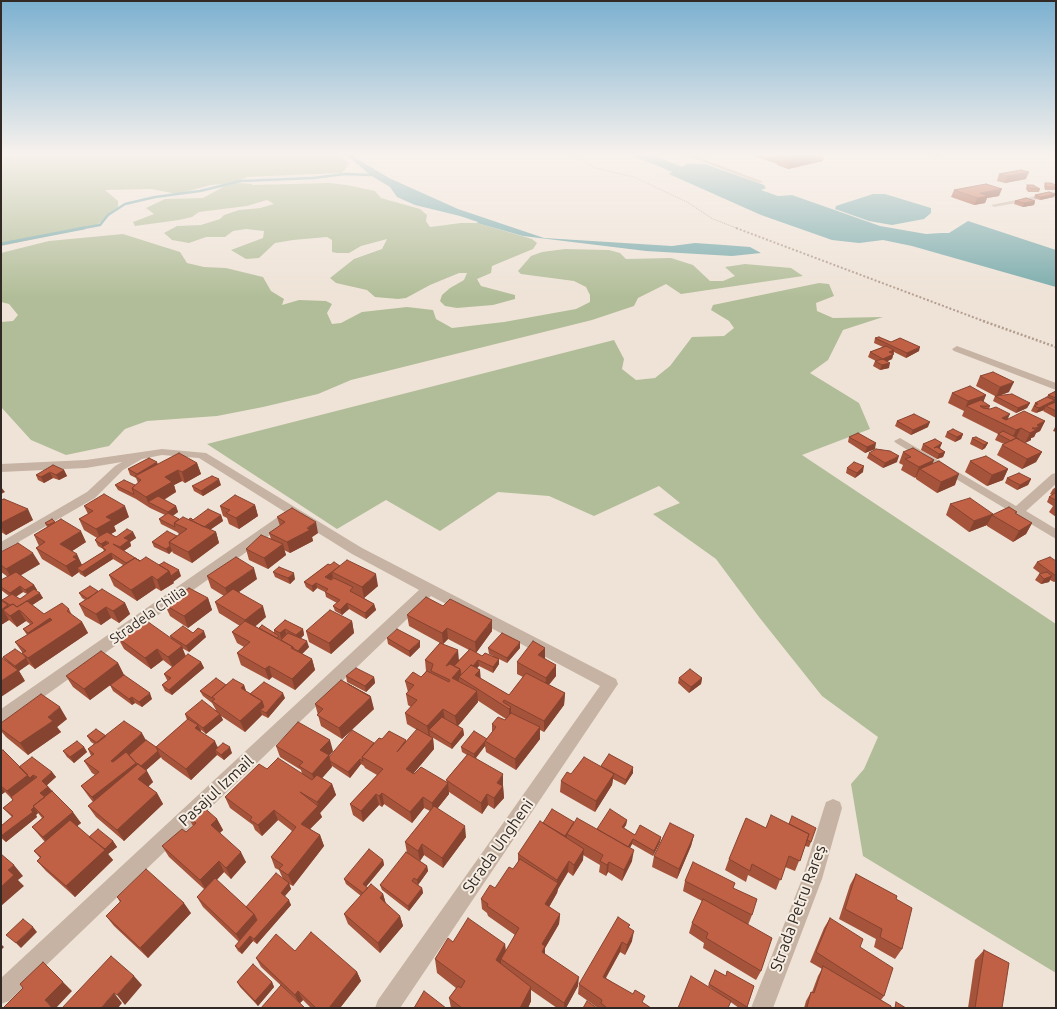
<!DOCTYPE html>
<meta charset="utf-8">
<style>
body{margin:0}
#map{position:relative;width:1057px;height:1009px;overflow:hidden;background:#efe3d7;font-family:Ubuntu,sans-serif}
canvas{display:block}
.frame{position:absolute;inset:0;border:2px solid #322925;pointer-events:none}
</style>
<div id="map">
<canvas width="1057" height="1009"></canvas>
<div class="frame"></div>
</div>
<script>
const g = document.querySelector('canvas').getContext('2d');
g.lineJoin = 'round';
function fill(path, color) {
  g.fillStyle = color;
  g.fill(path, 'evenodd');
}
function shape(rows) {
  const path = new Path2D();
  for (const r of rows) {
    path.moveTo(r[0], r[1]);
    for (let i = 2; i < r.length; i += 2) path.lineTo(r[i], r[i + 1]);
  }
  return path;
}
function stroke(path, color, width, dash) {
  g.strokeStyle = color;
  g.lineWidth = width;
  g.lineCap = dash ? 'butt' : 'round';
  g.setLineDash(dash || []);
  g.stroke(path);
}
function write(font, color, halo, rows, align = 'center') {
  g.font = font + ' Ubuntu,sans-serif';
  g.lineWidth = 4;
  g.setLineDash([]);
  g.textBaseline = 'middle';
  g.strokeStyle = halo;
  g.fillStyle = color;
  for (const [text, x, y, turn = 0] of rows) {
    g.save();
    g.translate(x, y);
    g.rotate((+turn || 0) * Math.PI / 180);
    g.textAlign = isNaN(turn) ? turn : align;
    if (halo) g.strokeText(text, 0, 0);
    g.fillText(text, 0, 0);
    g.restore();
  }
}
const green = shape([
 [1,155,339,155,350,163,342,173,247,177,235,183,211,185,177,194,151,189,105,190,118,201,118,207,96,226,1,246],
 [238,183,252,184,252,185,330,183,347,185,375,191,381,198,420,209,427,215,426,221,430,227,461,223,477,223,532,239,537,243,533,249,492,266,491,273,477,279,481,286,515,295,515,299,493,305,457,308,445,306,440,301,442,295,450,288,464,280,467,273,459,273,430,285,406,298,398,299,375,297,367,290,336,283,330,278,354,259,382,249,387,239,361,246,349,253,337,253,332,252,332,240,327,237,293,240,275,243,259,258,246,259,231,250,263,238,264,231,246,229,233,231,225,237,206,237,189,243,172,240,164,233,177,226,201,225,220,219,224,215,239,210,260,208,274,204,267,200,247,206,199,212,192,217,179,220,135,226,133,222,154,214,146,208,165,199,203,198,225,186],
 [123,234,180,252,187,263,204,267,226,268,263,277,271,291,284,299,282,305,299,300,326,301,332,304,327,313,332,324,341,323,362,312,407,307,433,310,436,319,452,328,504,322,576,309,590,302,590,295,586,287,574,281,521,274,518,271,531,256,542,252,565,249,609,250,620,253,626,259,671,258,693,265,710,281,723,281,735,276,725,267,745,264,791,268,803,276,681,294,666,284,638,298,634,306,592,320,351,380,318,394,263,407,217,416,147,421,125,429,109,446,66,455,31,440,1,407,1,322,13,321,18,315,9,304,1,302,1,253,49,241],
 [819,283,829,284,834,296,816,303,817,311,833,318,883,317,843,330,828,360,810,373,859,403,870,429,802,455,1056,624,1056,973,863,856,851,784,864,769,878,737,822,696,759,617,716,559,653,514,680,503,659,486,594,516,549,496,498,492,440,531,386,500,337,529,207,444,614,340,624,359,622,369,636,380,655,378,670,366,692,337,724,336,734,328,729,321,711,310,713,305]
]);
const water = shape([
 [347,155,351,155,389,178,458,209,544,238,672,246,695,243,724,245,750,247,761,253,732,256,646,251,523,236,477,223,478,222,460,216,415,205,397,197,390,187,370,175],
 [687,164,705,164,764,185,766,188,761,190,778,196,792,195,880,226,926,234,941,233,949,233,968,221,1056,250,1056,287,912,246,883,240,859,243,832,240,761,215,669,174],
 [873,194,885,194,931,208,931,213,924,219,892,225,869,221,835,209,836,206]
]);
const streamFar1 = shape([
 [78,229,100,225,108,215,125,204,155,197,200,191,241,181,313,178,345,174,370,175]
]);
const stream = shape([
 [1,244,84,228]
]);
const river = shape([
 [631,155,652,155,721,182,724,185,716,190,711,188,631,155]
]);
const pathFar2 = shape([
 [570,155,583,160,594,168,634,177,687,202,713,219,739,229]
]);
const pathFar1 = shape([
 [736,228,986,322]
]);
const path = shape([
 [983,321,1056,347]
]);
const lane = shape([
 [938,155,945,155,935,159,933,158,938,155]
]);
const street = shape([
 [685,155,693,155,764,182,759,183,685,155],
 [1056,192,1056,196,994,207,991,205,1056,192],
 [957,346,1056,383,1056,390,954,351,952,349,957,346],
 [900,438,1016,506,1052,474,1056,473,1056,484,1026,511,1056,529,1056,539,896,443,894,441,900,438],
 [162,449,206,453,362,548,616,679,618,684,400,1008,375,1008,378,1000,600,686,431,596,9,1001,1,1004,1,978,419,590,352,554,294,518,7,723,1,725,1,709,285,512,199,458,162,455,142,459,123,470,95,498,1,552,1,542,87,492,115,466,122,462,86,468,1,472,1,464,86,460,162,449],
 [833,799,840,802,842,808,822,879,773,1008,751,1008,802,879,824,808,826,802,833,799]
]);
const wall = shape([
 [751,155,824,155,823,161,788,169,777,165,777,164],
 [999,174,1026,179,1005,183,997,181],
 [1045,183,1056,185,1056,190,1045,190,1044,186],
 [1027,185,1040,189,1039,192,1028,192,1026,189],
 [954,190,999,196,987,198,985,203,974,205,951,197],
 [1055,194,1054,197,1040,200,1034,198,1035,195],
 [1015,201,1035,201,1034,205,1023,207,1014,204],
 [875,338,891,342,919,351,906,358,894,352,892,359,887,361,889,368,880,370,873,366,875,361,876,361,868,357,870,352,883,347,874,343],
 [980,376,1009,392,998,396,1030,403,1027,408,1016,413,993,401,995,396,976,386],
 [1056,391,1056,418,1043,411,1044,410,1036,413,1031,411,1035,403,1047,397,1048,395],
 [952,393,986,395,983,402,990,406,989,409,1008,419,1045,421,1040,431,1036,433,1034,437,1031,438,1031,440,1025,443,1042,452,1036,462,1022,469,997,455,1002,445,1004,444,995,440,998,434,962,416,964,411,948,403],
 [897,421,928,427,911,435,895,426],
 [1056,425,1056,432,1053,431],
 [947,432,963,434,961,439,955,442,945,437],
 [849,437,875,449,865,453,848,442],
 [972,438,988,443,985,448,982,450,970,444],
 [923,444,940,448,945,452,943,457,937,459,921,450],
 [903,452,933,464,955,485,937,493,916,479,916,477,915,478,901,470,903,465,899,463],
 [869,453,897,462,883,468,867,458],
 [970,461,1008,469,1003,480,987,486,965,472],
 [197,463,201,474,185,483,182,481,174,485,176,492,164,500,176,506,178,512,173,516,179,519,193,520,221,515,223,521,210,530,216,532,219,543,192,563,173,553,172,551,169,554,154,547,152,542,177,536,179,534,177,532,161,524,159,519,165,515,150,508,136,499,118,490,115,485,135,485,138,483,136,478,130,475,128,469,158,464],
 [847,468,863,472,855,478,846,473],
 [64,470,67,476,59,480,53,478,44,483,38,480,36,475],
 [1007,478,1031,479,1028,485,1017,490,1005,483],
 [221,485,203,496,194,491,192,486],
 [1056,487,1056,517,1049,512,1053,506,1047,502,1049,497,1052,495,1050,494,1053,489],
 [1,500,33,520,6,535,1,532],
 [950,504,993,514,1016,514,1032,523,1026,534,1013,542,987,526,987,525,969,532,946,515],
 [255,505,258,516,239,529,229,524,227,518,223,516,220,506],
 [84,506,129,517,114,526,116,531,111,534,116,537,133,532,136,538,130,542,131,546,124,551,140,561,159,565,181,576,173,582,174,583,161,591,156,588,137,601,114,586,109,575,123,565,113,559,85,577,80,574,79,572,72,577,42,559,36,548,39,546,34,535,47,527,45,523,55,522,86,542,72,551,82,565,104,551,103,549,98,546,95,540,97,538,84,530,79,519,88,514],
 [277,517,318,533,312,537,313,541,290,553,284,550,286,555,268,569,249,560,246,549,271,539,269,533,280,526],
 [1,552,40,564,20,575,34,585,37,590,36,591,43,598,32,605,44,614,69,609,72,615,82,622,88,633,35,669,29,664,19,671,25,681,3,657,24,655,15,642,27,635,23,629,30,624,26,621,17,627,9,620,1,625,1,600,2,601,9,596,1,590,1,580,8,577,1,572],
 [23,592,27,594,20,599,16,597],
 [1056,561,1056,581,1054,582,1050,580,1049,582,1041,584,1035,580,1039,574,1041,574,1033,568,1037,562],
 [328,564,378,586,364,598,374,604,376,610,366,619,349,609,342,615,335,611,333,606,337,603,326,597,325,592,317,588,313,592,306,587,304,582],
 [273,572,295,579,290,584,275,577],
 [207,576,257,579,239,592,266,617,255,626,260,629,259,628,274,633,274,630,285,620,303,629,304,635,301,638,309,647,302,654,312,659,315,670,295,690,272,677,269,680,241,665,237,653,244,647,237,643,232,632,240,626,219,613,215,602,224,596,211,588],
 [98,591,125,603,130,614,119,623,111,618,101,625,85,616,79,604,85,600,82,598,79,593],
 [208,598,212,610,188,628,170,616,165,605],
 [407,615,492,631,476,653,482,656,493,656,489,654,488,648,520,648,507,663,499,659,499,664,493,673,479,666,477,668,480,670,480,678,509,695,523,677,517,674,517,662,545,658,556,676,549,685,565,693,564,705,544,732,540,730,540,739,516,770,486,752,485,746,476,758,503,786,504,798,494,809,488,805,482,814,449,792,449,794,437,809,466,837,443,868,424,855,420,861,427,866,428,871,418,885,422,888,423,893,409,911,382,890,380,885,407,853,405,842,430,811,424,808,412,823,384,804,382,807,379,805,363,822,353,815,350,804,377,775,365,768,364,766,361,764,350,778,332,766,322,778,332,784,336,795,320,813,322,817,310,829,320,835,324,846,293,886,289,884,291,889,285,896,291,905,257,944,253,941,242,954,238,951,235,946,239,942,203,907,197,897,204,889,169,857,162,846,186,832,193,826,188,817,217,819,223,830,220,833,246,862,231,879,224,872,217,880,246,907,283,879,279,870,275,868,271,857,292,831,278,820,262,836,255,830,253,825,230,808,225,797,267,769,302,774,301,770,280,757,276,746,333,751,329,756,329,757,374,743,382,739,406,740,406,742,417,730,407,724,405,713,411,707,408,705,406,694,408,692,405,681,421,677,426,671,425,660,440,643,409,626],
 [448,639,469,650,459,660,443,644],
 [477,700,506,719,505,720,492,724,492,732,487,739,461,747,462,752,467,755,446,780,447,782,413,774,434,749,433,738,430,736,452,749,464,735,463,729,458,726,478,702],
 [352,621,354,633,331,654,309,642,306,631],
 [193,633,206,637,189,652,182,648,186,656,201,662,204,668,172,695,165,691,162,685,168,680,167,680,164,674,172,667,163,660,151,669,124,649,118,638,171,638,170,636],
 [387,638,420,647,410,657,388,644],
 [118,663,124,675,116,681,152,699,142,707,135,703,132,705,113,691,110,685,90,700,73,687,66,676],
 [346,676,374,677,375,683,366,692,347,682],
 [679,678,702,678,701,684,689,693,678,683],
 [226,685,244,685,246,691,250,694,285,698,268,718,262,715,245,732,221,716,223,720,206,734,201,730,201,732,218,747,232,753,224,760,217,755,191,780,162,759,161,757,146,770,153,782,148,786,157,793,163,804,124,841,96,817,88,806,93,802,89,797,81,786,95,775,92,773,84,761,91,756,88,749,94,744,91,742,87,736,106,736,146,740,156,747,187,720,185,714,216,710,212,703,203,696,200,691],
 [315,704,374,709,342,739,321,726],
 [67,719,57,727,61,732,28,755,6,737,1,731,1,723],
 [84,747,87,752,74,763,67,757,63,751],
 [1,751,19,767,52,772,56,777,47,785,81,823,77,826,89,837,113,841,117,847,108,854,113,860,75,897,46,871,37,861,40,858,34,851,45,842,32,827,42,818,38,813,36,815,37,817,6,842,1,838,1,826,12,817,3,808,13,800,5,792,1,795],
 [601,767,633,773,625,785,613,779,612,785,595,812,560,792,561,781,571,774],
 [627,820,626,825,624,828,635,835,661,837,660,842,653,856,632,844,630,848,632,861,622,881,608,872,606,876,599,872,600,865,583,855,583,860,573,876,568,872,558,889,557,893,549,907,560,914,559,924,545,948,545,954,578,986,566,1008,557,1008,531,990,531,1001,528,1008,451,1008,449,998,456,988,437,973,435,959,453,942,505,944,506,951,515,935,488,916,487,913,482,909,481,899,495,888,513,869,518,862,518,854,543,823,574,822,573,824,597,829],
 [789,824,811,842,809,847,805,846,795,871,785,867,776,890,748,875,746,882,725,870,729,859,766,828],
 [694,835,691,846,677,879,652,867,654,856],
 [383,860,384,865,366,887,383,894,386,904,400,916,403,926,380,953,348,924,344,914,361,896,346,884,344,879],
 [856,874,896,899,902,949,895,959,874,947,876,939,839,919,850,885],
 [685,881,733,888,752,915,748,925,761,971,756,980,703,948,704,943,689,933,692,923,702,901,683,891],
 [117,897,191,913,148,958,114,926,106,916,120,902],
 [830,918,860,947,884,996,881,1000,891,1008,804,1008,806,1001,811,992,812,992,818,976,822,969,810,962,824,928],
 [629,928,632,941,625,955,620,952,606,978,651,1008,598,1008,578,994,579,984],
 [984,950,1002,1008,968,1008,975,960],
 [295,951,357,972,361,981,340,1008,311,1008,303,1000,300,1003,261,967,256,958],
 [715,970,725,976,754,986,747,1008,739,1008,708,986],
 [237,982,272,982,274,987,258,1006,240,987]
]);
const shadedWall = shape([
 [781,155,824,155,823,161,788,169,790,159],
 [1029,172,1026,179,1005,183,1007,176],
 [1002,189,999,196,987,198,985,203,974,205,980,193],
 [1055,194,1054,197,1040,200,1041,197],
 [1035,201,1034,205,1023,207,1024,203],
 [920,347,919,351,906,358,907,353],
 [894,350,892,359,882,364,883,359,889,352],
 [890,363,889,368,880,370,882,365],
 [1014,382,1009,392,996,397,1000,387],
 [986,395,982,405,966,406,964,412,968,401],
 [1055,400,1053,405,1046,406,1044,410,1036,413,1039,408],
 [1030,403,1027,408,1016,413,1018,408],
 [1010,414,1005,425,1002,418],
 [1045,421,1040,431,1036,433,1034,437,1031,438,1031,440,1025,443,1030,433,1036,430,1037,425],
 [930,422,928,427,911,435,913,430],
 [1021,428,1016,438,1011,441,1016,430],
 [963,434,961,439,955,442,957,437],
 [876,443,875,449,865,453,867,447],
 [942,443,940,448,934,448],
 [988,443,985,448,982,450,984,445],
 [945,452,943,457,937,459,939,454],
 [1042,452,1036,462,1022,469,1027,459],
 [899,456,897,462,883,468,885,463],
 [934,460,930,471,920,469,916,477,915,478,919,467],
 [157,462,159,467,138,478,137,474],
 [197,463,201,474,185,483,182,472],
 [864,466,863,472,855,478,857,473],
 [1008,469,1003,480,987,486,992,475],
 [64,470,67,476,59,480,56,475],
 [178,470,182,481,174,485,176,492,154,505,148,502,150,508,146,497,165,477],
 [50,472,53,478,44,483,41,477],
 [959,474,955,485,937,493,941,482],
 [219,479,221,485,203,496,201,491],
 [1031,479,1028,485,1017,490,1020,485],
 [1,487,5,492,1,494],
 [255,505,258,516,239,529,236,518],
 [125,506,129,517,114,526,116,531,101,540,96,529,106,517],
 [176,506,178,512,170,517,168,512],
 [28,509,33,520,6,535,1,527,1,523],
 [993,514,987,525,969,532,974,521],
 [221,515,223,521,202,535,201,530],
 [316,522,318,533,312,537,313,541,290,553,287,542],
 [1032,523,1026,534,1013,542,1019,531],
 [81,531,86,542,66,555,60,544],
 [133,532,136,538,130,542,131,546,122,552,120,547,124,538],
 [216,532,219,543,192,563,188,552],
 [106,541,108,547,103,548,101,544],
 [283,544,286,555,268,569,264,558],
 [170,546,172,551,169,554,166,549],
 [33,553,40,564,13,580,6,569],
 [111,553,113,559,85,577,82,572],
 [77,554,82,565,77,568,79,572,72,577,66,566,73,557],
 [254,568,257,579,229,599,225,588],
 [179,570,181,576,173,582,174,583,161,591,157,580,169,571],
 [332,572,333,577,327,583,325,577],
 [294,573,295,579,290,584,288,578],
 [376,574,378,586,364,598,362,587],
 [152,576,156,588,137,601,131,590],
 [1052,576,1049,582,1041,584,1044,579],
 [316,583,317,588,313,592,312,586],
 [34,585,37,590,29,595,25,590],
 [20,586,23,592,13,598,10,593],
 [40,593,43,598,22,612,19,610,26,621,17,627,10,616,3,610,9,620,1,625,1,610,8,605,14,614,16,609],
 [208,598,212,610,188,628,184,616],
 [125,603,130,614,119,623,113,611],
 [347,603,349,609,342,615,340,610],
 [374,604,376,610,366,619,365,613],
 [263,606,266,617,249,632,245,620],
 [106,607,111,618,101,625,96,614],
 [50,618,57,630,35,644,28,633],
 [492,620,492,631,476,653,475,642],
 [352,621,354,633,331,654,329,643],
 [82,622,88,633,35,669,28,658],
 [447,628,448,639,443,644,442,633],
 [285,629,286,634,281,639,280,633],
 [303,629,304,635,298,641,296,635],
 [204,631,206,637,189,652,186,646],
 [307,641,309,647,300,656,298,651],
 [420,641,420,647,410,657,409,651],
 [520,642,520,648,507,663,507,658],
 [182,646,186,658,173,668,168,657],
 [545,648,545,659,538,655],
 [157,649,163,660,151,669,145,658],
 [458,650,459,661,452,671,446,666],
 [26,658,29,664,19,671,25,681,1,697,1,681,17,670,15,666],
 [312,659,315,670,295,690,292,679],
 [499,659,499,664,493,673,493,667],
 [478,660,479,666,465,681,464,677],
 [201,662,204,668,172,695,169,690],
 [118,663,124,675,90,700,84,689],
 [556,665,556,676,545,689,546,678],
 [269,666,272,677,269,680,265,669],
 [460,669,461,679,459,677,459,683,452,678],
 [480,670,481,681,475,675],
 [374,677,375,683,366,692,365,686],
 [702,678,701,684,689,693,691,687],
 [244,685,248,697,241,688],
 [477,691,478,702,457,727,455,716],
 [150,693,152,699,142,707,139,702],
 [283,693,285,698,268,718,266,713],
 [565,693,564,705,544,732,544,721],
 [132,697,135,703,132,705,129,699],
 [371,697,374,709,342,739,339,728],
 [262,701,266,712,260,710,262,715,245,732,240,721],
 [60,707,67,719,57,727,61,732,28,755,20,743,48,717],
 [511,707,511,718,509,721,509,709],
 [443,709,445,720,429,730,430,736,429,737,427,726],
 [220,714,223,720,206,734,203,728],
 [198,725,204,737,195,728],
 [540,727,540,739,516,770,515,759],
 [463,729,464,735,452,749,451,744],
 [142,733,148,744,117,772,111,761],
 [433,738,434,749,408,780,406,769],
 [330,740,333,751,329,756,332,767,316,785,312,774,320,750],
 [215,741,220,753,215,750,217,755,191,780,186,769],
 [485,741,485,746,474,760,474,754],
 [84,747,87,752,74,763,70,757],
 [230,747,232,753,224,760,221,755],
 [158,751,161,757,144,772,141,766],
 [360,759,361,764,350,778,348,772],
 [136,763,143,774,99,808,92,797],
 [633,767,633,773,625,785,626,780],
 [147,771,153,782,145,790,138,779],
 [52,772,56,777,46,786,42,781],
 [503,774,503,786,497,794,497,783],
 [614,774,612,785,595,812,596,801],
 [28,775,33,775,37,780,15,802,7,791],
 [448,783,449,794,433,814,432,803],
 [332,784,336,795,320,813,322,817,305,834,301,824,318,806,317,802],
 [503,786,504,798,494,809,494,798],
 [1,787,5,792,1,795],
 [48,787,52,792,50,803,40,793],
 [157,793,163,804,124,841,117,830],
 [382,793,384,804,382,807,379,796],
 [376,794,379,805,363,822,361,811],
 [487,794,488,805,482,814,481,803],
 [423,797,424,808,412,823,410,812],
 [34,807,38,813,36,815,37,817,6,842,1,836],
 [274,810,278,820,262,836,258,825],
 [73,812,81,823,51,848,43,837],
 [217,819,223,830,216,836,211,825],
 [627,820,626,825,621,832,622,827],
 [574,822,573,827,567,834,567,838,564,841,565,836],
 [465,826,466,837,443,868,442,858],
 [320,835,324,846,293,886,288,875],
 [694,835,691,846,677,879,679,869],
 [661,837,660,842,653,856,654,851],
 [633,839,632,844,626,854,627,849],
 [113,841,117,847,108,854,113,860,75,897,66,886],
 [422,844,424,855,420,861,418,851],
 [584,849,583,860,573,876,574,865],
 [634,850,632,861,622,881,624,870],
 [241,852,246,862,231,879,226,868],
 [383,860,384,865,364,889,363,884],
 [219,861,224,872,206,890,200,880],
 [569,861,568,872,558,889,557,893,545,914,545,904,557,884,557,880],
 [609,862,608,872,606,876,607,865],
 [14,865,23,876,18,880,24,886,1,906,1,887,8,870],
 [427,866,428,871,418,885,417,880],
 [289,883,291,889,283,898,281,893],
 [422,888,423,893,409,911,408,906],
 [383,894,386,904,380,898],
 [289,900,291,905,257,944,254,939],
 [184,903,191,913,148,958,140,948],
 [254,914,259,925,242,944,236,934],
 [560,914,559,924,545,948,545,956,542,962,542,944],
 [400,916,403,926,380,953,378,943],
 [33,927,37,932,21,948,16,943],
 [634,931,632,941,625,955,627,945],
 [250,936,253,941,242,954,239,949],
 [622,942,620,952,601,986,603,977],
 [1,944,4,947,1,950],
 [505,944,506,959,501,959,501,966,496,960],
 [357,972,361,981,340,1008,329,1008],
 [134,976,142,985,125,1005,117,995],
 [579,977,578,986,566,1008,564,1008,564,1003],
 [63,982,72,991,56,1008,52,1008,45,1000],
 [272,982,274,987,258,1006,255,1001],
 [531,987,531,1001,528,1008,520,1008],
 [298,991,303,1000,299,1004,295,995],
 [114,993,122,1003,118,1008,101,1008]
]);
const building = shape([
 [779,155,806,155,790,159,779,155],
 [1021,170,1029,172,1007,176,999,174,1021,170],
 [1045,183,1051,183,1056,185,1056,187,1047,187,1045,183],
 [986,184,1002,189,980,193,988,196,977,198,954,190,986,184],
 [1027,185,1033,185,1040,189,1029,188,1027,185],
 [1049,192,1055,194,1041,197,1035,195,1049,192],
 [1026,198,1035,201,1024,203,1015,201,1026,198],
 [879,337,891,342,900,338,920,347,907,353,875,338,879,337],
 [886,346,894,350,889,352,894,354,883,359,890,363,882,365,875,361,883,359,870,352,886,346],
 [993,372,1014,382,1000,387,980,376,993,372],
 [970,386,986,395,968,401,952,393,970,386],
 [1056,391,1056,398,1048,395,1056,391],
 [1012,394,1030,403,1018,408,995,396,1012,394],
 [1047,397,1055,400,1039,408,1034,406,1038,404,1035,403,1047,397],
 [981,400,990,406,980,406,983,408,990,409,996,407,1010,414,1002,418,1006,420,1024,411,1045,421,1037,425,1040,426,1036,428,1032,428,1036,430,1030,433,1021,428,1016,430,966,406,981,400],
 [1056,402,1056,411,1046,406,1056,402],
 [914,414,930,422,913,430,897,421,914,414],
 [953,429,963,434,957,437,947,432,953,429],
 [1003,431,1019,439,1016,438,1011,441,998,434,1003,431],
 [858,433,876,443,867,447,849,437,858,433],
 [976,437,988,443,984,445,972,438,976,437],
 [1016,438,1042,452,1027,459,1002,445,1016,438],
 [935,439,942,443,934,448,937,447,945,452,939,454,923,444,935,439],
 [913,448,934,460,919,467,905,459,911,457,903,452,913,448],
 [876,449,890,451,899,456,885,463,869,453,876,449],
 [179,453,197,463,182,472,178,470,165,477,172,482,146,497,132,488,141,480,135,476,179,453],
 [986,456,1008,469,992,475,970,461,986,456],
 [149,458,157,462,137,474,128,469,149,458],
 [939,461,959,474,941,482,920,469,939,461],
 [854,462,864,466,857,473,847,468,854,462],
 [53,465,64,470,56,475,50,472,41,477,36,475,53,465],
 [1019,473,1031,479,1020,485,1007,478,1019,473],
 [212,476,219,479,201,491,192,486,212,476],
 [124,480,135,485,132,488,134,494,133,494,115,485,124,480],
 [1056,492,1056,500,1049,497,1056,492],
 [104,494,125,506,106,517,112,520,96,529,79,519,93,511,84,506,104,494],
 [235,495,255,505,236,518,226,513,230,510,220,506,235,495],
 [158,496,176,506,168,512,148,502,158,496],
 [970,498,993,514,974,521,950,504,970,498],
 [4,499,28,509,1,523,1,500,4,499],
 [1009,507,1017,512,1015,513,1032,523,1019,531,992,515,1009,507],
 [292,508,316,522,307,528,310,530,287,542,269,533,285,522,277,517,292,508],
 [208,509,221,515,204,527,189,519,191,518,193,520,208,509],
 [168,513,179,519,174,523,175,527,159,519,168,513],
 [183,517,216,532,188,552,169,542,187,529,174,523,183,517],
 [52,519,55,522,48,525,45,523,52,519],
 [61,519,81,531,60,544,77,554,73,557,77,559,66,566,36,548,45,542,34,535,61,519],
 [127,529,133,532,124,538,129,540,120,547,113,544,140,561,135,558,126,563,111,553,82,572,77,568,106,550,102,547,109,543,106,541,101,544,95,540,98,537,107,532,116,537,127,529],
 [167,531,177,536,169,542,170,546,166,549,152,542,167,531],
 [261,535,283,544,264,558,246,549,261,535],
 [18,543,33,553,6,569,1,565,1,552,18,543],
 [146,557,169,571,157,580,152,576,131,590,109,575,135,558,140,561,146,557],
 [236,557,254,568,225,588,207,576,236,557],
 [1050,557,1056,561,1056,576,1037,562,1050,557],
 [347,560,376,574,362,587,332,572,347,560],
 [164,562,179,570,171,576,169,571,159,565,164,562],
 [334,562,340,566,325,577,331,580,334,578,353,587,350,591,374,604,365,613,347,603,340,610,333,606,340,600,325,592,328,589,316,583,312,586,304,582,328,564,330,565,334,562],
 [279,567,294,573,288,578,273,572,279,567],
 [16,572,34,585,25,590,20,586,10,593,1,587,1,580,16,572],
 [1047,572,1052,576,1044,579,1039,574,1047,572],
 [90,586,98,591,88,599,79,593,90,586],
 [189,588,208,598,184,616,165,605,189,588],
 [34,589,40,593,17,607,13,604,10,605,2,600,12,594,20,599,34,589],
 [102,589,125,603,113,611,106,607,96,614,79,604,102,589],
 [233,589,263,606,245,620,215,602,233,589],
 [426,597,443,606,450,599,492,620,475,642,447,628,442,633,407,615,426,597],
 [1,600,8,605,1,610,1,600],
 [27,601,44,614,62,603,69,609,67,611,82,622,28,658,22,653,26,651,15,642,52,620,50,618,28,633,23,629,33,623,23,613,19,610,10,616,3,610,13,604,17,607,27,601],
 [330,610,352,621,329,643,306,631,330,610],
 [144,619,182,646,168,657,157,649,145,658,118,638,144,619],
 [285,620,303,629,296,635,285,629,280,633,274,630,285,620],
 [245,621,293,647,291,648,312,659,292,679,269,666,265,669,237,653,250,642,232,632,245,621],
 [262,625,279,636,277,638,259,628,262,625],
 [183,626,193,633,198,628,204,631,186,646,170,636,183,626],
 [397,629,420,641,409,651,387,638,397,629],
 [288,633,307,641,298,651,294,649,293,647,281,640,288,633],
 [502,633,520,642,507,658,488,648,502,633],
 [533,641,545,648,538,655,556,665,546,678,517,662,533,641],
 [440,643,458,650,446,666,450,664,460,669,452,678,477,691,455,716,443,709,427,726,405,713,417,700,406,694,414,685,405,681,413,672,421,677,427,671,449,682,450,680,431,671,433,664,425,660,440,643],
 [15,649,24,655,26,658,15,666,3,657,15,649],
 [470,649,482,656,485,653,499,659,493,667,478,660,473,666,471,665,461,675,460,669,454,666,470,649],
 [101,651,118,663,84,689,66,676,101,651],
 [188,654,201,662,169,690,162,685,171,678,164,674,188,654],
 [1,657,18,670,1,681,1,657],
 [471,665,480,670,475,675,509,695,526,673,565,693,544,721,504,700,503,702,511,707,509,709,459,677,471,665],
 [356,668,374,677,365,686,346,676,356,668],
 [690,669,702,678,691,687,679,678,690,669],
 [124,675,150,693,139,702,132,697,129,699,110,685,124,675],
 [216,678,226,685,212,697,212,698,200,691,216,678],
 [233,679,244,685,241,688,262,701,240,721,212,701,215,699,212,697,233,679],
 [341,680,371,697,339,728,317,715,323,709,315,704,341,680],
 [264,682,283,693,266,713,260,710,264,707,262,701,250,694,264,682],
 [348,684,370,696,369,696,348,684],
 [41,694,60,707,48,717,53,721,20,743,1,729,1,723,41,694],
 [202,700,220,714,203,728,185,714,202,700],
 [511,713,540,727,515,759,485,741,496,727,492,724,498,717,505,720,511,713],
 [442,717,463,729,451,744,429,730,442,717],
 [188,719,198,725,195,728,215,741,186,769,156,747,188,719],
 [124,721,142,733,111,761,113,762,126,752,136,763,92,797,81,786,99,772,84,761,94,754,88,749,124,721],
 [298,722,330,740,320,750,329,755,312,774,299,766,303,762,276,746,298,722],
 [96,729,106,736,97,743,87,736,96,729],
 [417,729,433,738,406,769,414,774,421,767,448,783,432,803,423,797,410,812,382,793,379,796,376,794,361,811,350,804,383,769,362,757,379,738,382,739,389,731,406,740,397,752,417,729],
 [352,730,374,743,362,757,363,761,360,759,348,772,330,761,329,757,352,730],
 [474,731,487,739,474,754,461,747,474,731],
 [146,740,156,747,158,751,141,766,135,762,129,755,146,740],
 [77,741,84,747,70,757,63,751,77,741],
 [223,743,230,747,221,755,215,750,223,743],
 [3,750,28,775,7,791,1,786,1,751,3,750],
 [468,754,503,774,497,783,503,786,494,798,487,794,481,803,446,780,468,754],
 [609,754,633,767,626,780,601,766,609,754],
 [32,757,52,772,42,781,48,787,40,793,45,797,33,806,34,807,31,810,33,812,1,836,1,826,13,816,3,808,13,800,11,797,37,777,33,775,30,778,19,767,32,757],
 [584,757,614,774,596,801,561,781,567,772,571,774,584,757],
 [278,758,312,780,317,775,332,784,317,802,300,792,318,806,301,824,320,835,288,875,279,869,283,865,271,857,296,827,274,810,258,825,250,820,252,817,225,797,259,764,267,769,278,758],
 [138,764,147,771,138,779,157,793,117,830,88,806,138,764],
 [52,791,73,812,43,837,32,827,44,817,33,806,52,791],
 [201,805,217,819,211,825,241,852,226,868,219,861,200,880,162,846,182,829,186,832,196,823,188,817,201,805],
 [434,806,465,826,442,858,422,844,418,851,405,842,434,806],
 [552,809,574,822,565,836,543,823,552,809],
 [610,809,627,820,622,827,635,835,640,825,661,837,654,851,633,839,628,847,597,829,610,809],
 [771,815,809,834,800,861,789,856,781,880,752,864,750,871,729,859,746,818,766,828,771,815],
 [792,816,816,828,811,842,807,840,809,834,789,824,792,816],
 [577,818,634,850,624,870,609,862,607,865,600,861,603,855,567,834,577,818],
 [70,820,105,850,66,886,37,861,41,857,34,851,70,820],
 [540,821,584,849,574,865,569,861,557,880,518,854,540,821],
 [670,823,694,835,679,869,654,856,670,823],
 [98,829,113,841,105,849,89,837,98,829],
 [369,849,383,860,363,884,368,888,363,893,344,879,369,849],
 [406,852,427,866,417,880,414,878,412,881,422,888,408,906,380,885,406,852],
 [1,854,14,865,8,870,14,875,1,887,1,854],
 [520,859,558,883,545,904,560,914,542,944,545,946,542,952,579,977,564,1003,501,959,519,928,487,906,488,904,481,899,490,885,495,888,509,867,513,869,520,859],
 [693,862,735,883,733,888,757,899,752,915,685,881,693,862],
 [146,869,184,903,140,948,106,916,121,901,117,897,146,869],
 [276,873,289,883,281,893,289,900,254,939,250,936,239,949,235,946,257,920,254,914,246,907,276,873],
 [856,874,897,896,896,899,912,908,902,949,880,937,882,929,845,909,856,874],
 [215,878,254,914,236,934,197,897,215,878],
 [371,884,383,894,380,898,400,916,378,943,344,914,371,884],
 [703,899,772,938,761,971,706,938,708,933,692,923,703,899],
 [618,917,630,925,628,927,634,931,627,945,622,942,603,977,633,994,635,990,645,996,642,1002,651,1008,607,1008,601,1003,602,1000,579,984,618,917],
 [468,918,505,944,496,960,531,987,520,1008,462,1008,449,998,458,986,461,988,465,981,435,959,448,938,453,942,468,918],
 [830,918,863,939,860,947,893,968,884,996,816,952,830,918],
 [23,919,33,927,16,943,6,935,23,919],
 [311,932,357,972,329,1008,316,1008,298,991,295,995,256,958,276,934,295,951,311,932],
 [984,950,1009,963,1002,1008,975,1008,984,950],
 [111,956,134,976,117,995,114,993,101,1008,62,1008,111,956],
 [43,962,63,982,45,1000,52,1008,3,1008,23,988,20,984,43,962],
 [253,964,272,982,255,1001,237,982,253,964],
 [823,966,891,1006,891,1008,808,1008,807,1007,811,992,814,993,823,966],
 [715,970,726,976,727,971,754,986,747,1007,709,984,715,970],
 [691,976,731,1001,728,1008,678,1008,691,976],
 [281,985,305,1008,261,1008,281,985],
 [424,991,446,1008,414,1008,424,991],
 [587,1001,597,1008,583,1008,587,1001],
 [896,1002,906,1008,895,1008,896,1002]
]);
const streetNames = [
 ["Stradela Chilia",148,615,-35]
];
const nearStreetnames = [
 ["Pasajul Izmail",216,791,-43],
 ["Strada Ungheni",498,846,-55],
 ["Strada Petru Rareș",798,908,-70]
];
fill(green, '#b1bd98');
fill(water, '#78aaab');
stroke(streamFar1, '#78aaab', 2.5);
stroke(stream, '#78aaab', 3);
fill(river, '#78aaab');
stroke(pathFar2, '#b29d8e', 1, [1, 1]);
stroke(pathFar1, '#b29d8e', 2, [2, 2]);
stroke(path, '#b29d8e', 2.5, [2, 2]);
fill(lane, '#c6b3a4');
fill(street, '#c6b3a4');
fill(wall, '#a5533a');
fill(shadedWall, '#864330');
fill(building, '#c06044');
stroke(building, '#864330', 1);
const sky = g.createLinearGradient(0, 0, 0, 297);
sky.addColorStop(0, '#7bb0d0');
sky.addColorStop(0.52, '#f8f2ed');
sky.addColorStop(1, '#f8f2ed00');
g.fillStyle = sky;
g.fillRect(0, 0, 1057, 297);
write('14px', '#322925', '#f7eee3', streetNames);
write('16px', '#322925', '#f7eee3', nearStreetnames);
</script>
